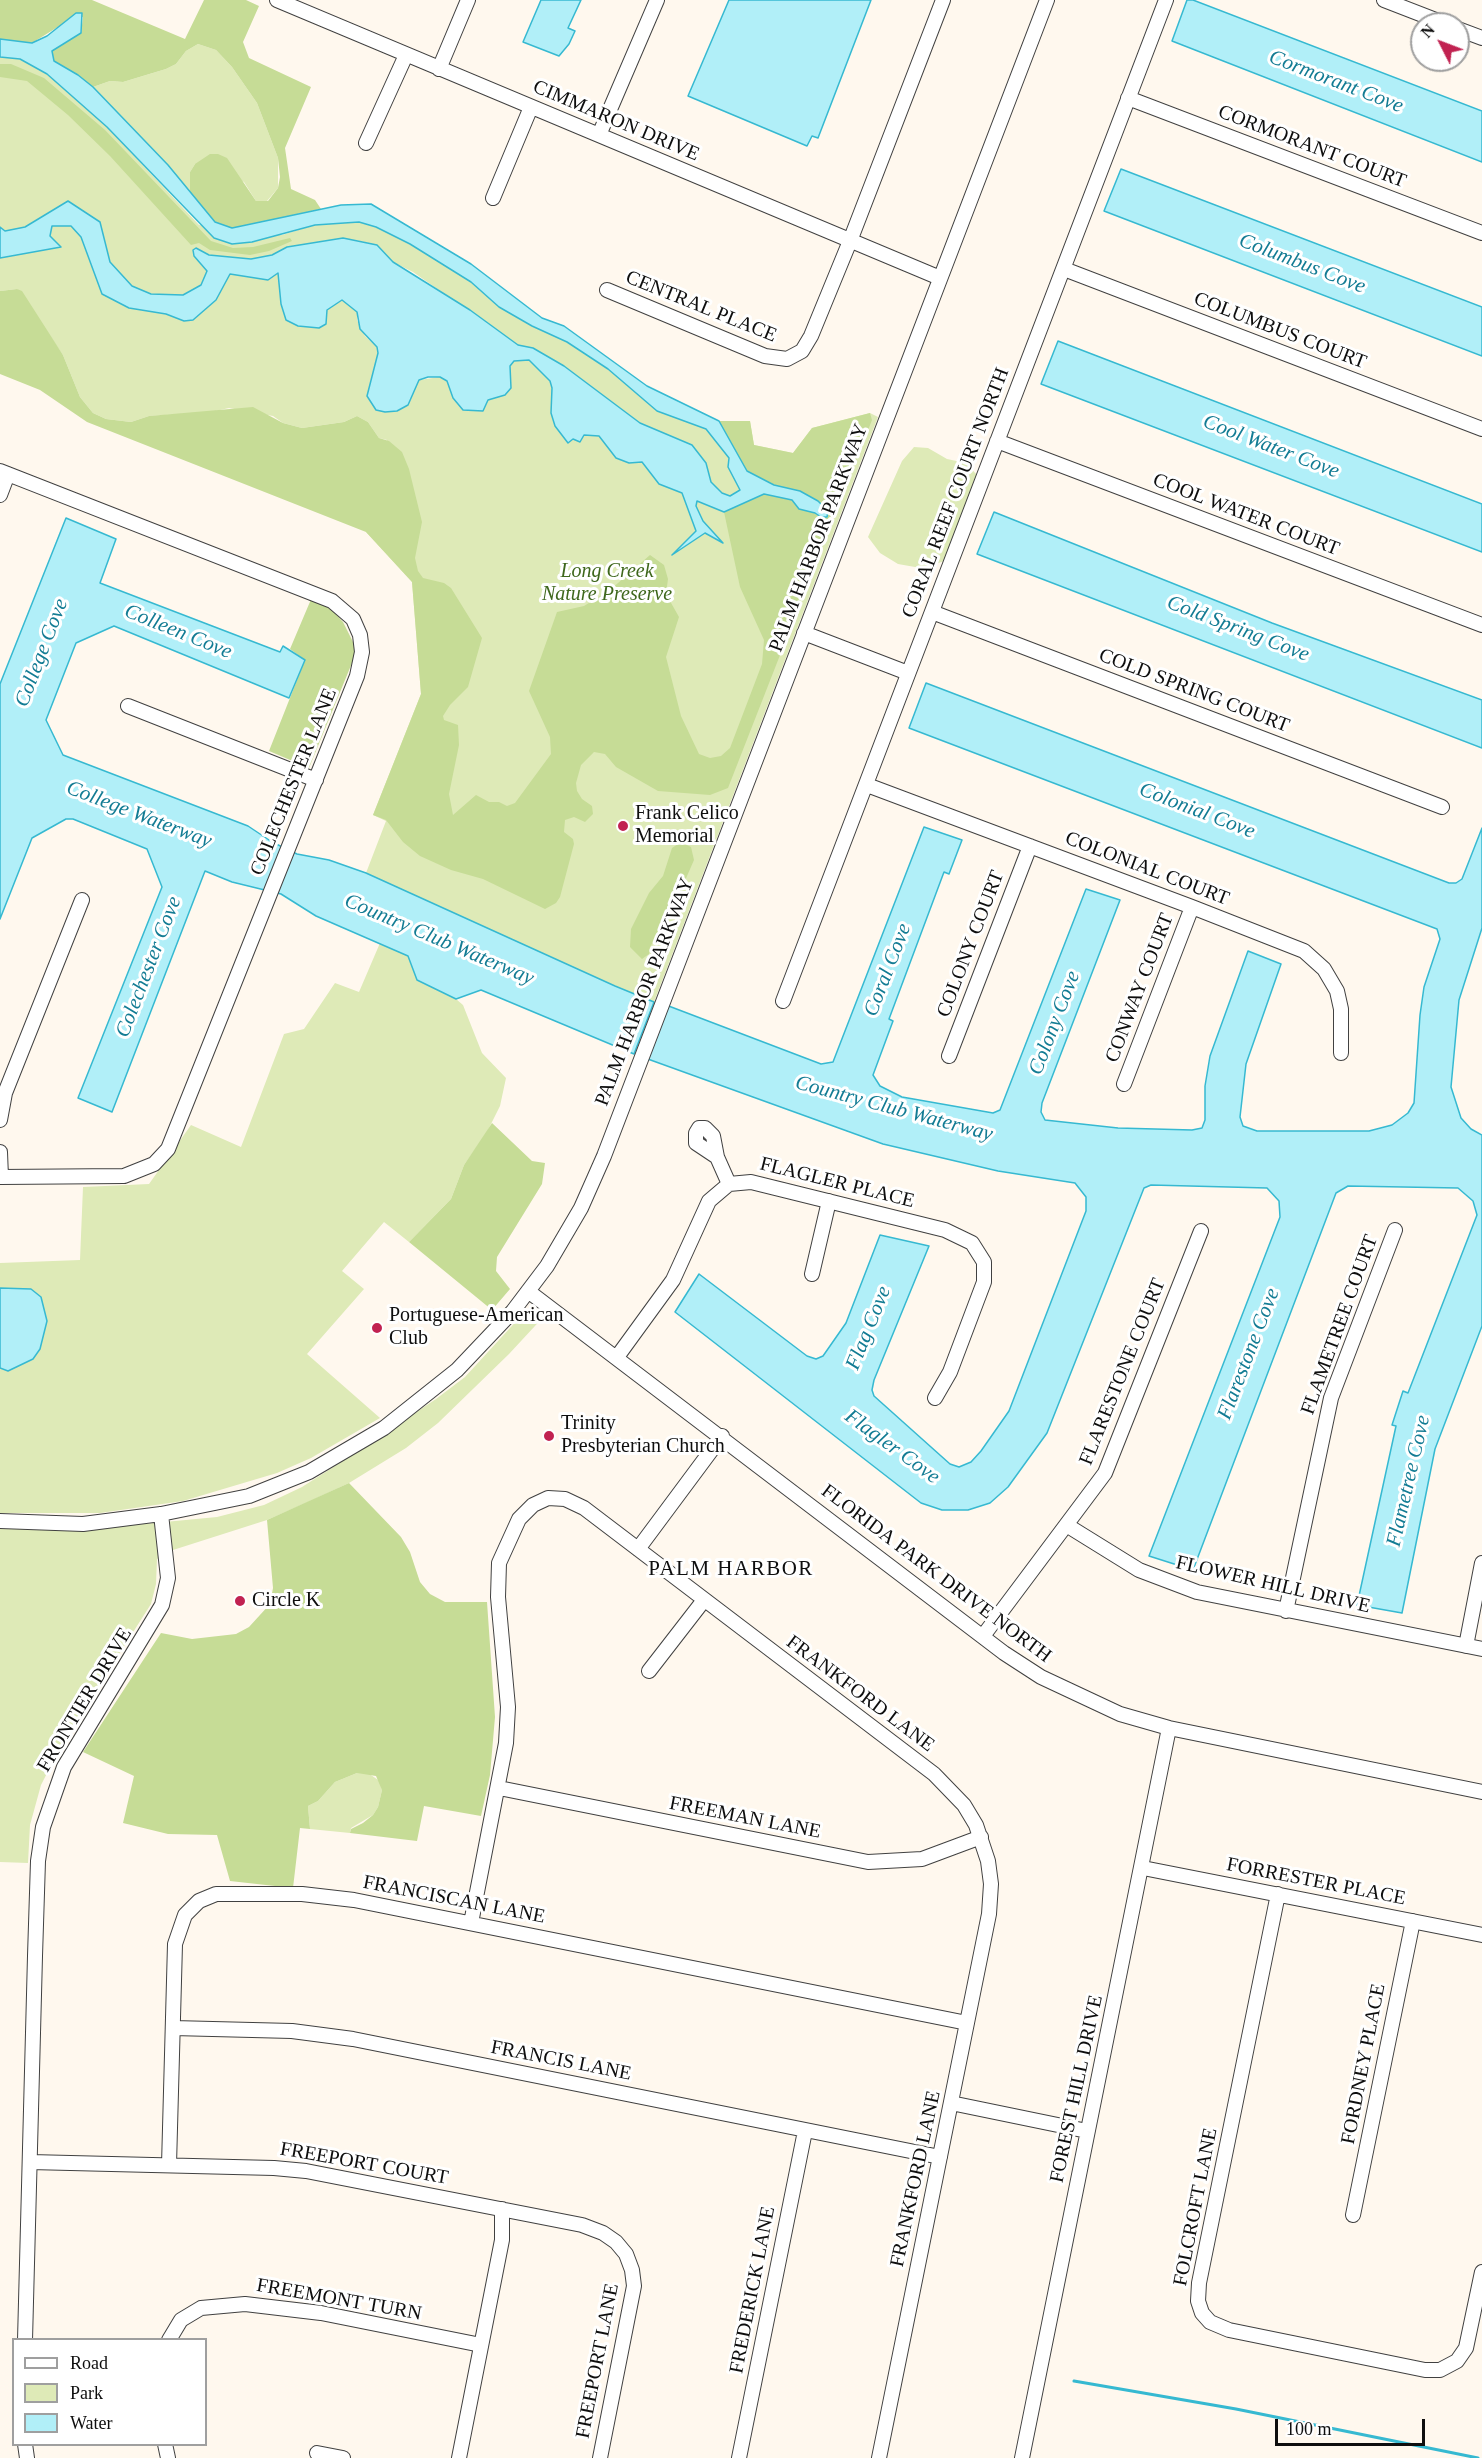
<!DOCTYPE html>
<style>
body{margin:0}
#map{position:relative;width:1482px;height:2458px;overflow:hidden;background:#fff8ee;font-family:"Times New Roman",serif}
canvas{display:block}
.legend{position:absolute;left:12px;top:2338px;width:195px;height:108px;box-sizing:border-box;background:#fff;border:2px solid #9f9f9f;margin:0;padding:8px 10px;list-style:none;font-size:18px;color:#0e0e0e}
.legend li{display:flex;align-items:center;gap:12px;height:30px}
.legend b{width:30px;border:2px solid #9f9f9f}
.north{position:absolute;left:1410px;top:12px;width:60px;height:60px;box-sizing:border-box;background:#fff;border:2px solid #9f9f9f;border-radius:50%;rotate:312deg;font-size:16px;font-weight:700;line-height:24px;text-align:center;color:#0e0e0e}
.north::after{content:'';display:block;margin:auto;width:21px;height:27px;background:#c12251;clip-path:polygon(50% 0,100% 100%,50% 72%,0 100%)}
.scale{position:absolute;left:1275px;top:2419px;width:150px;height:27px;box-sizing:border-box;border:3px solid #0e0e0e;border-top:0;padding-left:8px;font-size:18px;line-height:21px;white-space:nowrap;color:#0e0e0e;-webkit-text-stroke:4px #fff;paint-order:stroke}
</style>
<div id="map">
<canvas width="1482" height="2458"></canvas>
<ul class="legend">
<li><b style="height:8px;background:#fff"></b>Road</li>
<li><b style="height:16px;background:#deeab7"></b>Park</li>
<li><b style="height:16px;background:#b1eff8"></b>Water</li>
</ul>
<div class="north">N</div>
<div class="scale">100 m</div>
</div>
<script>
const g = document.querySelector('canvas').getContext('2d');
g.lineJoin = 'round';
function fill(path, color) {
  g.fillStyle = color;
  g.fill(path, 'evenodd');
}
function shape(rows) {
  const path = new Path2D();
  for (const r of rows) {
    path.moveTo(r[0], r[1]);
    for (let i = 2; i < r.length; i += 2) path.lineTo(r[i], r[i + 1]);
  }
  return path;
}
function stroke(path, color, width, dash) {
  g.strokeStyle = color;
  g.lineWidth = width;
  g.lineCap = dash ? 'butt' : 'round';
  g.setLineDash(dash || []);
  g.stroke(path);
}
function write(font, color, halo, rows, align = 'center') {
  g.font = font + ' "Times New Roman",serif';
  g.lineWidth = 6;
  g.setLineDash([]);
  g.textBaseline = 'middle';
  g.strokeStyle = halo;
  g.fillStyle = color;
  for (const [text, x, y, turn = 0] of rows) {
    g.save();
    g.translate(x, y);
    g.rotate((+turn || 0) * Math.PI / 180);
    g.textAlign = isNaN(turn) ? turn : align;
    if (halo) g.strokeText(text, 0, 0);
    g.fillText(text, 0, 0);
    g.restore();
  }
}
const green = shape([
 [198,44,216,50,232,67,257,103,278,158,278,188,267,201,256,201,244,182,195,164,190,172,190,193,168,165,93,87,110,81,123,82,166,69,176,64,186,51],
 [0,57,20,59,47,74,107,127,199,225,282,235,315,225,359,222,376,227,410,244,471,282,499,307,532,326,564,326,647,386,719,421,750,421,754,445,793,453,812,428,870,413,878,417,654,1002,615,986,366,873,386,821,373,815,421,694,412,582,366,532,387,440,379,438,368,422,357,416,344,422,302,428,283,423,273,416,229,408,211,412,149,416,131,422,106,419,93,413,80,397,63,355,17,289,0,291,0,258,60,247,50,236,52,226,71,226,81,237,102,294,129,308,166,314,184,321,216,300,230,274,268,280,278,273,281,304,286,320,298,326,319,328,326,324,326,310,342,300,357,312,357,320,365,336,377,347,378,353,367,396,408,405,419,380,440,377,447,381,452,393,518,345,413,272,393,262,377,245,360,241,342,238,287,247,272,255,251,259,208,255,201,265,207,271,201,285,183,295,169,296,151,294,132,286,110,262,100,222,68,201,25,227,5,231,0,227],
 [914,447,928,448,947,459,966,463,977,475,947,560,930,566,915,567,898,564,880,553,868,537,902,461],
 [380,943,409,956,417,980,456,999,463,1005,482,1053,506,1078,500,1106,486,1134,464,1165,451,1199,409,1242,384,1222,342,1271,364,1289,307,1354,380,1418,311,1458,277,1473,183,1501,100,1513,0,1513,0,1263,80,1260,83,1187,149,1184,191,1125,241,1147,284,1034,304,1029,335,983,359,992],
 [538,1309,547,1313,509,1354,438,1423,406,1448,349,1483,308,1502,267,1520,173,1550,157,1559,156,1584,151,1604,63,1742,41,1785,30,1825,28,1863,0,1862,0,1526,81,1530,217,1517,264,1505,302,1487,335,1466,436,1399,465,1377,521,1316,528,1310],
 [357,1773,368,1773,381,1782,382,1790,378,1807,373,1815,351,1828,350,1833,310,1829,308,1806,318,1801,335,1782]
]);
const forest = shape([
 [0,0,92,0,185,39,204,0,246,0,259,6,243,42,249,58,311,87,285,148,291,189,315,200,321,209,232,228,215,222,190,193,190,172,195,164,210,154,218,154,227,158,256,201,268,201,278,188,280,177,278,158,257,103,232,67,216,50,198,44,186,51,176,64,166,69,123,82,110,81,93,87,78,75,54,61,52,51,81,33,83,17,69,20,32,43,0,39],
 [0,64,11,64,44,78,105,130,211,241,233,248,253,247,290,238,292,241,269,251,250,255,210,250,199,243,191,245,110,156,68,115,27,81,0,77],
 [17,289,22,291,63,355,80,397,93,413,106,419,131,422,149,416,253,407,283,423,302,428,344,422,357,416,368,422,379,438,389,441,402,452,409,469,422,522,415,558,418,571,423,578,444,583,451,588,482,638,468,687,450,705,443,716,444,720,458,725,459,745,449,794,453,815,476,795,489,802,499,802,507,806,515,803,551,754,550,737,529,691,557,612,584,606,610,590,650,555,664,565,668,579,666,594,679,617,666,657,681,716,699,754,710,758,721,756,730,748,762,664,764,640,740,587,724,512,764,494,792,500,799,509,815,513,821,517,818,501,800,491,774,485,747,471,719,421,750,421,754,445,793,453,812,428,870,413,872,420,728,788,710,795,658,791,616,767,605,754,594,752,581,765,576,783,577,791,582,799,592,806,593,814,585,822,574,817,565,820,564,832,573,839,574,844,560,897,556,903,545,909,483,879,451,870,420,856,403,842,386,820,373,815,421,694,412,582,366,532,87,422,40,390,0,374,0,291],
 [312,597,333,611,343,622,354,644,354,658,309,768,269,751,305,660,290,649],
 [681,842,691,847,694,860,670,915,650,947,649,954,642,959,630,947,631,929,649,893,663,876,672,848],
 [492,1123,532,1161,545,1163,542,1184,497,1257,496,1271,510,1289,492,1310,409,1242,451,1199,464,1165],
 [349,1483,401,1537,410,1552,420,1582,430,1594,445,1602,487,1602,495,1717,490,1775,481,1816,424,1806,417,1841,350,1833,351,1829,363,1823,373,1815,378,1807,382,1790,376,1776,357,1773,335,1782,318,1801,308,1806,310,1829,300,1828,293,1888,230,1881,217,1835,168,1834,123,1823,134,1776,83,1752,161,1633,192,1639,236,1634,249,1627,270,1604,273,1588,267,1520]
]);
const water = shape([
 [541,0,581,0,568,28,575,31,569,44,559,56,523,42,541,0],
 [729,0,871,0,818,138,812,136,807,146,688,96,729,0],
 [1187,0,1193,0,1482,111,1482,162,1172,41,1187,0],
 [76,13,82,13,81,33,52,51,54,61,78,75,93,87,168,165,215,222,232,228,341,205,371,204,471,264,542,318,564,326,647,386,719,421,747,471,774,485,800,491,818,501,828,511,827,517,821,517,815,513,799,509,792,500,764,494,724,512,697,501,696,506,703,521,723,543,705,533,672,555,696,531,682,493,659,484,642,462,629,463,616,458,599,436,584,435,580,442,573,439,568,443,555,426,551,413,552,388,550,381,529,360,514,361,510,366,511,388,505,395,488,400,483,411,463,410,453,398,447,381,440,377,428,377,419,380,408,405,397,411,385,412,376,410,367,396,378,353,377,347,360,329,357,312,342,300,327,310,326,324,319,328,298,326,286,320,281,304,278,273,268,280,230,274,216,300,193,320,184,321,166,314,129,308,102,294,81,237,71,226,52,226,50,236,61,247,0,258,0,227,5,231,25,227,68,201,100,222,110,262,132,286,151,294,183,295,201,285,207,271,194,256,193,250,196,248,209,255,251,259,272,255,287,247,343,238,377,245,393,262,470,310,518,345,533,348,564,366,640,423,692,445,706,463,711,482,722,493,730,496,740,490,728,467,729,458,706,429,657,411,608,369,567,342,532,326,499,307,471,282,410,244,376,227,359,222,315,225,252,242,232,244,214,238,107,127,47,74,20,59,0,57,0,39,32,43,47,36,76,13],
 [1121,169,1482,307,1482,356,1104,211,1121,169],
 [1058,341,1482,504,1482,552,1041,384,1058,341],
 [994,512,1272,623,1482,700,1482,748,977,554,994,512],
 [66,518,116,539,100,583,280,652,283,646,305,660,289,698,114,626,76,643,46,720,63,755,248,826,272,842,297,854,329,860,366,873,615,986,654,1002,634,1054,481,990,456,999,417,980,408,956,316,916,281,894,232,882,205,871,112,1112,78,1098,162,887,147,849,73,819,66,819,32,838,0,919,0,684,66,518],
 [926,683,1449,883,1456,883,1462,879,1482,828,1482,928,1459,1000,1451,1087,1461,1118,1471,1129,1482,1135,1482,1326,1435,1449,1402,1613,1357,1605,1396,1426,1392,1425,1403,1391,1408,1393,1477,1215,1473,1201,1458,1188,1348,1186,1336,1193,1193,1570,1149,1556,1280,1217,1279,1201,1267,1188,1151,1185,1144,1188,1047,1433,1008,1487,990,1503,968,1510,942,1510,921,1503,675,1312,699,1274,807,1356,816,1359,823,1356,846,1323,880,1235,929,1246,874,1380,872,1390,874,1396,950,1464,959,1467,971,1462,981,1451,1009,1411,1086,1211,1086,1197,1075,1183,998,1171,883,1144,645,1058,666,1005,821,1064,833,1062,924,827,962,840,949,874,944,872,889,1019,893,1021,873,1075,880,1086,902,1097,993,1113,1000,1110,1086,889,1120,900,1042,1103,1041,1112,1045,1120,1118,1128,1192,1130,1202,1128,1205,1120,1205,1086,1210,1056,1248,951,1281,964,1246,1064,1240,1117,1243,1126,1257,1131,1369,1131,1392,1125,1408,1113,1414,1103,1420,1015,1424,987,1440,939,1437,929,909,728,926,683],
 [0,1288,31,1289,41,1297,47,1321,40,1349,33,1359,8,1371,0,1368,0,1288]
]);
const stream = shape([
 [1074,2381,1236,2409,1478,2458]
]);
const minor = shape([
 [277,0,940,278],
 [1384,0,1446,24],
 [1458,29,1482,38],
 [439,69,468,0],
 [1128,98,1482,233],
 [599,135,657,0],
 [366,143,406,55],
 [493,198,531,107],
 [1064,269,1482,429],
 [607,290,765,356,787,359,802,351,811,336,850,241,943,0],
 [997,441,1482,625],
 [0,471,332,601,353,619,360,635,362,652,357,676,168,1149,154,1164,124,1176,0,1177],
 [0,495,8,474],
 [932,612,1442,807],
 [804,633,908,673],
 [128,706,316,780],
 [867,785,1192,907,1304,951,1324,969,1337,991,1341,1009,1341,1053],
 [783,1001,1166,0],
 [949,1056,1030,846],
 [1124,1084,1192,907],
 [0,1120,5,1093,82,900],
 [0,1152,1,1177],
 [717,1157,696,1143,696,1133,699,1128,705,1128,713,1136,717,1157,729,1184],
 [812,1274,829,1201],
 [528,1291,1004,1653,1041,1677,1120,1714,1169,1728,1482,1792],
 [617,1357,673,1280,709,1201,729,1184,751,1182,945,1230,972,1243,984,1262,984,1282,950,1372,935,1398],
 [0,1521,83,1524,161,1514,249,1496,309,1472,384,1428,457,1370,513,1311,547,1266,581,1208,604,1156,1047,0],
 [1068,1526,1139,1570,1197,1592,1482,1649],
 [638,1549,722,1436],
 [1286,1611,1331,1398,1395,1230],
 [983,1636,1105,1473,1201,1231],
 [1466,1646,1482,1563],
 [649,1671,704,1600],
 [499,1788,868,1862,922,1859,981,1837],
 [1143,1868,1482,1935],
 [1278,1894,1199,2283,1198,2301,1202,2313,1210,2322,1229,2330,1425,2370,1440,2370,1457,2361,1466,2348,1482,2272],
 [471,1923,506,1743,508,1707,498,1597,499,1563,519,1519,533,1505,548,1498,565,1499,584,1508,934,1774,964,1805,976,1825,988,1861,991,1884,989,1914,879,2458],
 [173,2028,292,2031,353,2039,940,2157],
 [951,2103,1087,2131],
 [30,2162,274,2168,306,2171,582,2225,603,2233,616,2242,626,2254,632,2270,634,2286,600,2458],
 [169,2165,175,1944,185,1915,199,1901,216,1894,302,1894,354,1900,967,2023],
 [1353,2215,1413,1921],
 [25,2340,35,1956,38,1861,43,1827,64,1767,162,1605,168,1578,161,1514],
 [169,2340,181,2320,201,2308,245,2304,321,2313,481,2345],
 [25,2444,27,2458],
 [165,2444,168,2458],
 [317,2453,343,2458],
 [459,2458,502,2240,502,2209],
 [739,2458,805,2131],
 [1022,2458,1169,1728]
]);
const markers = [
 [623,826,6,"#c12251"],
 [377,1328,6,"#c12251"],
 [549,1436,6,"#c12251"],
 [240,1601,6,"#c12251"]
];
const streetNames = [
 ["CIMMARON DRIVE",616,121,23],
 ["CORMORANT COURT",1312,147,21],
 ["CENTRAL PLACE",701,307,22],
 ["COLUMBUS COURT",1280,331,21],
 ["CORAL REEF COURT NORTH",956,493,-69],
 ["COOL WATER COURT",1246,515,21],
 ["PALM HARBOR PARKWAY",819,538,-69],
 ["COLD SPRING COURT",1194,691,21],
 ["COLECHESTER LANE",294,782,-68],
 ["COLONIAL COURT",1147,869,21],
 ["COLONY COURT",971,944,-69],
 ["CONWAY COURT",1140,988,-69],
 ["PALM HARBOR PARKWAY",645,992,-69],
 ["FLAGLER PLACE",837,1183,14],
 ["FLAMETREE COURT",1340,1325,-70],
 ["FLARESTONE COURT",1123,1372,-68],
 ["FLORIDA PARK DRIVE NORTH",936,1574,37],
 ["FLOWER HILL DRIVE",1273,1585,13],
 ["FRANKFORD LANE",860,1694,37],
 ["FRONTIER DRIVE",85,1700,-59],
 ["FREEMAN LANE",745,1818,11],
 ["FORRESTER PLACE",1316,1882,11],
 ["FRANCISCAN LANE",454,1900,11],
 ["FRANCIS LANE",561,2061,11],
 ["FORDNEY PLACE",1364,2064,-79],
 ["FOREST HILL DRIVE",1077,2089,-78],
 ["FREEPORT COURT",364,2164,10],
 ["FRANKFORD LANE",916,2179,-78],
 ["FOLCROFT LANE",1196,2207,-79],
 ["FREDERICK LANE",753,2290,-79],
 ["FREEMONT TURN",339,2300,10],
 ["FREEPORT LANE",598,2361,-79]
];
const parkNames = [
 ["Long Creek",607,572],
 ["Nature Preserve",607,595]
];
const poiNames = [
 ["Frank Celico",635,814],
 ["Memorial",635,837],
 ["Portuguese-American",389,1316],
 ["Club",389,1339],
 ["Trinity",561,1424],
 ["Presbyterian Church",561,1447],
 ["Circle K",252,1601]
];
const waterNames = [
 ["Cormorant Cove",1336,82,21],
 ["Columbus Cove",1302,264,21],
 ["Cool Water Cove",1271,447,21],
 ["Cold Spring Cove",1238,629,21],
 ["Colleen Cove",178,632,22],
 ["College Cove",42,653,-69],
 ["Colonial Cove",1197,811,21],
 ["College Waterway",139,815,21],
 ["Country Club Waterway",439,940,23],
 ["Colechester Cove",149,967,-69],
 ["Coral Cove",888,970,-69],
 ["Colony Cove",1055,1023,-69],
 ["Country Club Waterway",894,1109,15],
 ["Flag Cove",869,1328,-68],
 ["Flarestone Cove",1249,1354,-69],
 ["Flagler Cove",892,1447,36],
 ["Flametree Cove",1409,1481,-77]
];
const neighbourhoodNames = [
 ["PALM HARBOR",731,1569]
];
fill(green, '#deeab7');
fill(forest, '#c6dc96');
fill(water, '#b1eff8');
stroke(water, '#36b9d1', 1.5);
stroke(stream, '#36b9d1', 3);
stroke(minor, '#414141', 16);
stroke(minor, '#fff', 14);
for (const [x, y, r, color] of markers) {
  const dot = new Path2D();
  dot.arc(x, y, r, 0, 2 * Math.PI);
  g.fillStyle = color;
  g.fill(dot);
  stroke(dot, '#fff', 2);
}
write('20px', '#0e0e0e', '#fff', streetNames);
write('italic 20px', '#3e671c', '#fff', parkNames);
write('20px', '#0e0e0e', '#fff', poiNames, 'left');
write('italic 21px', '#137c94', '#fff', waterNames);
g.letterSpacing = '1.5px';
write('21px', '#0e0e0e', '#fff', neighbourhoodNames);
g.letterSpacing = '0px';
</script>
